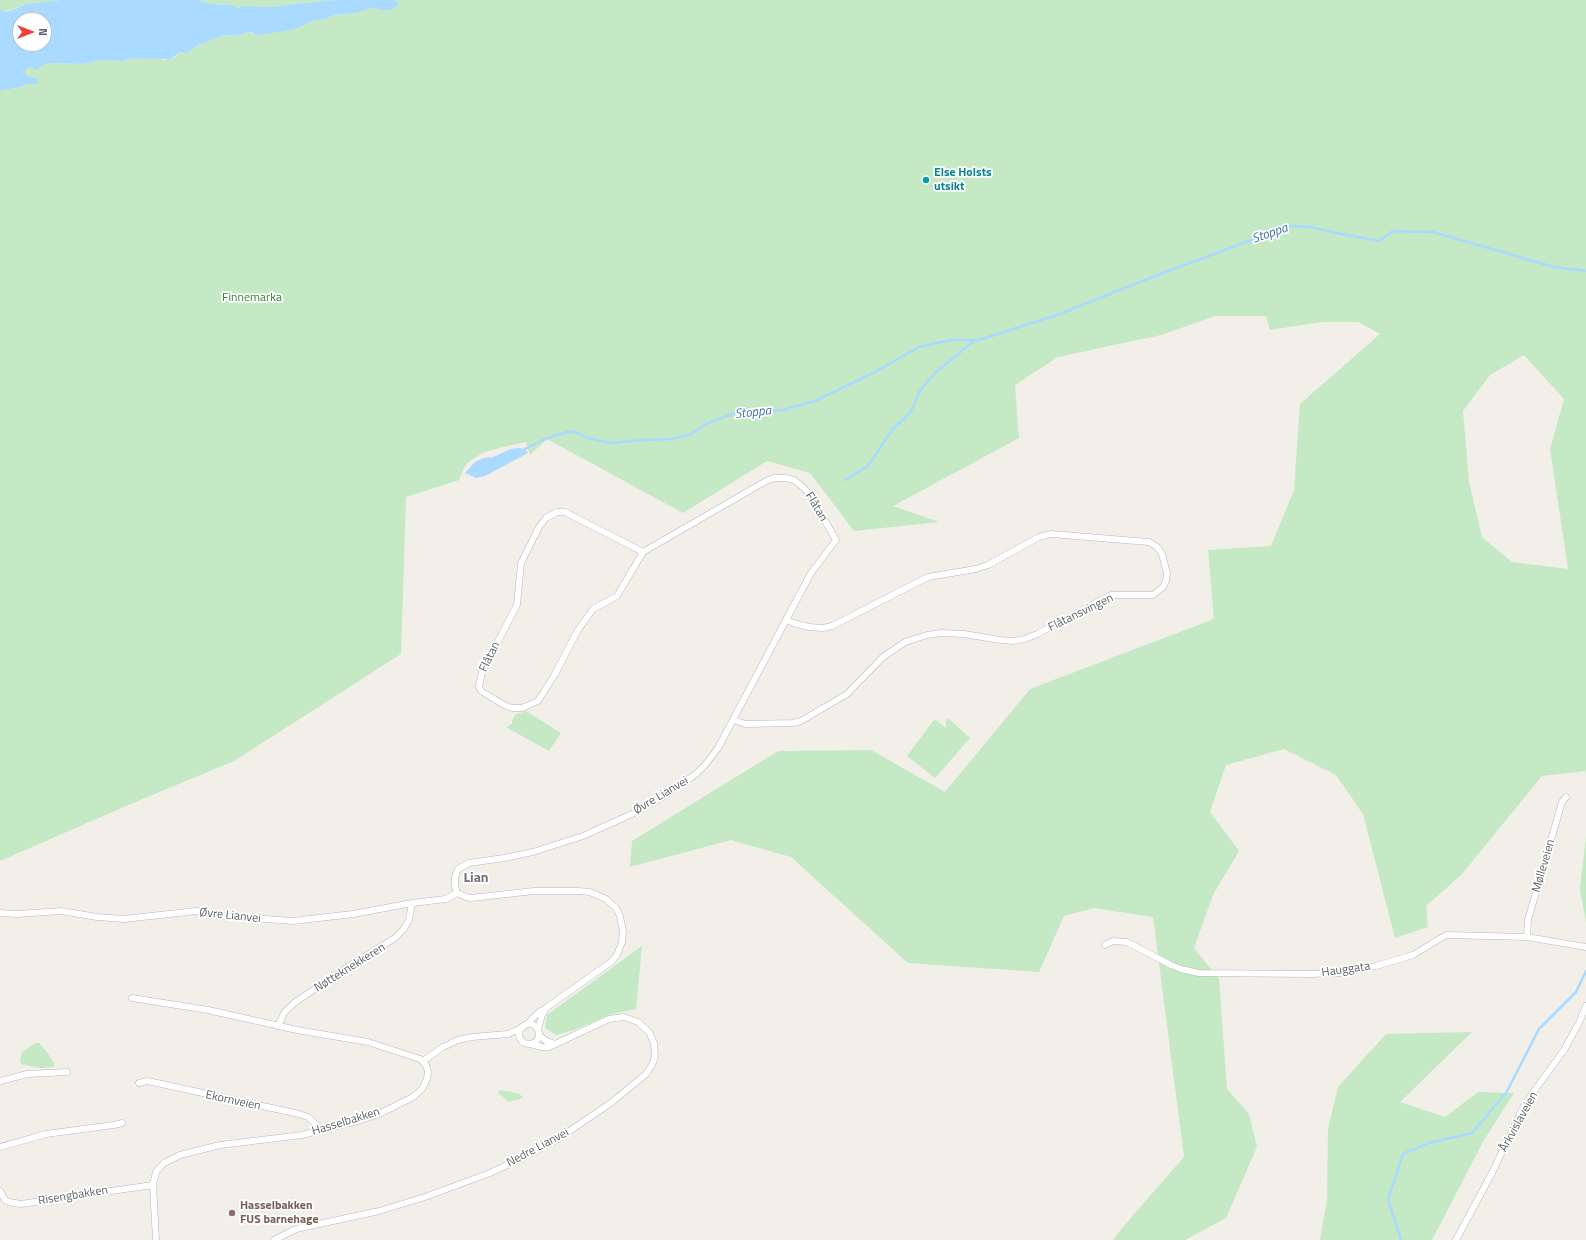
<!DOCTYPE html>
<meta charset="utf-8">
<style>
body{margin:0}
#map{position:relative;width:1586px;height:1240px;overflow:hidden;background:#f1efe8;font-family:"Titillium Web",sans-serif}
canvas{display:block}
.north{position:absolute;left:12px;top:12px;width:40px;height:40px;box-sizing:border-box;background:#fff;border:1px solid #bfc1c3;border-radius:50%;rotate:90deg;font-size:11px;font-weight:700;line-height:16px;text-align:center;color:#5f6368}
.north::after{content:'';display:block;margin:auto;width:14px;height:18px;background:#ea4335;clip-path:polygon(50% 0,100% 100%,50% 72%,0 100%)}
</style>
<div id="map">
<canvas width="1586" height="1240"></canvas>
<div class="north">N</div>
</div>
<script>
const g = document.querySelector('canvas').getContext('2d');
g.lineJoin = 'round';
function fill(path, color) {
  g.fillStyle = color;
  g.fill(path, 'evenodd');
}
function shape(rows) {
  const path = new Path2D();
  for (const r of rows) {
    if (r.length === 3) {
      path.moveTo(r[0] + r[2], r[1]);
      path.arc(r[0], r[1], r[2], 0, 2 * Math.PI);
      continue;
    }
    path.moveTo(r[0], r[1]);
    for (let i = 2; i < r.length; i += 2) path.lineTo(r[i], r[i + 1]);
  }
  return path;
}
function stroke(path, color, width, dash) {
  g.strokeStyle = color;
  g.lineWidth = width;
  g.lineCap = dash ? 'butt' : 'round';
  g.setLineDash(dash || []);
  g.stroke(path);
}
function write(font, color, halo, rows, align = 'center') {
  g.font = font + ' "Titillium Web",sans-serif';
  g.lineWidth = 3.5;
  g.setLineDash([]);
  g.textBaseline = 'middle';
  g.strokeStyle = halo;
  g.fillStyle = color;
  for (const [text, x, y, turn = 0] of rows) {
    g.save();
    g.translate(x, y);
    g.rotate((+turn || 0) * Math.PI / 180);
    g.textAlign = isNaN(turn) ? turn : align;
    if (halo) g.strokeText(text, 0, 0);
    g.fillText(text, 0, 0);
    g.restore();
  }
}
const green = shape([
 [0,0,61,0,27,4,5,12,0,9],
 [198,0,336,0,293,4,273,7,243,6,238,10,232,5,211,4],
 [396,0,1586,0,1586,775,1585,771,1542,776,1462,874,1426,906,1428,927,1395,938,1363,814,1336,775,1284,749,1226,765,1210,812,1239,851,1213,895,1194,948,1219,979,1227,1089,1249,1114,1257,1147,1226,1218,1185,1240,1113,1240,1122,1228,1184,1157,1153,917,1094,908,1064,916,1039,972,908,963,791,857,731,840,630,867,632,841,778,751,871,750,945,792,1030,689,1214,619,1208,550,1271,546,1294,490,1300,404,1380,334,1358,322,1322,322,1270,330,1266,316,1215,316,1161,335,1058,357,1015,385,1019,438,893,506,939,522,854,531,810,473,767,461,683,513,547,439,530,455,526,442,491,450,482,453,469,462,465,466,459,480,406,497,401,654,234,761,126,806,0,861,0,91,21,87,29,84,35,84,38,79,26,75,25,71,27,68,32,67,34,69,48,63,83,64,101,60,121,61,133,58,159,58,164,60,174,58,180,52,187,53,198,45,225,35,230,35,235,36,249,32,253,34,296,29,312,21,325,19,334,15,356,13,372,8,381,10,399,5],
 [1524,355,1564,399,1550,449,1568,569,1512,562,1482,537,1469,482,1463,411,1490,375],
 [526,711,561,733,549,751,506,727,512,724,512,721,515,715],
 [948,718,970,738,935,778,907,756,933,721,936,720,946,728,946,722],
 [1586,835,1586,922,1580,890],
 [642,946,636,1009,611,1014,574,1030,556,1035,545,1028,547,1015],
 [1472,1032,1400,1102,1445,1117,1478,1092,1514,1093,1484,1140,1432,1240,1320,1240,1327,1200,1328,1129,1338,1087,1386,1034],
 [36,1043,39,1043,48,1053,54,1064,54,1067,40,1068,21,1064,20,1061,22,1052],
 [501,1090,519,1094,523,1097,520,1099,507,1102,506,1099,498,1093,498,1091]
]);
const water = shape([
 [61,0,198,0,211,4,232,5,238,9,243,6,273,7,293,4,336,0,396,0,399,5,391,10,381,10,372,8,356,13,334,15,325,19,312,21,296,29,260,35,249,32,235,36,230,35,225,35,198,45,187,53,180,52,171,59,133,58,121,61,101,60,83,64,48,63,41,66,36,70,31,67,27,68,25,71,26,75,38,79,39,82,35,84,29,84,21,87,0,91,0,9,5,12,7,12,27,4],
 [20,20,44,20,44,44,20,44],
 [519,448,525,449,528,453,485,476,476,478,465,473,475,462,484,458,493,457,511,449]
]);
const stream = shape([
 [525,449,545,439,567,432,576,432,587,438,612,443,642,440,672,439,691,434,708,423,735,413,783,410,815,401,875,372,919,347,951,340,979,340,1057,315,1155,276,1289,226,1310,227,1342,234,1379,241,1393,231,1433,232,1554,267,1586,271],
 [845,480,868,466,892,430,910,413,921,389,935,373,975,340],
 [1401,1240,1388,1199,1403,1154,1429,1143,1472,1133,1506,1093,1539,1029,1576,992,1586,971]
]);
const minor = shape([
 [733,720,746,724,793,723,801,721,847,694,883,657,905,642,927,635,941,633,964,634,1000,640,1013,641,1025,639,1037,634,1111,595,1153,595,1163,587,1166,581,1167,573,1162,554,1157,547,1149,542,1051,534,1039,537,988,565,976,569,928,577,832,626,823,628,809,627,793,623,786,619],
 [0,913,17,914,61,911,97,917,124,919,196,911,223,916,293,921,353,914,412,903,446,899,457,893],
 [1527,937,1528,920,1562,802,1566,797],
 [1105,945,1113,941,1127,942,1171,965,1181,969,1199,973,1310,974,1340,973,1376,966,1413,955,1446,935,1527,937,1586,947],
 [132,998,208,1010,297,1030,368,1042,420,1059,426,1065,428,1072,427,1079,422,1089,413,1097,379,1114,361,1120,302,1135,220,1145,180,1155,164,1163,156,1172,153,1185,156,1240],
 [529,1034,10],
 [526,1025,539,1012,546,1008,611,962,617,955,622,942,623,931,620,916,616,908,606,899,590,892,579,891,534,891,471,898,466,897,457,893,455,886,455,877,458,869,469,863,504,858,533,852,583,836,634,813,664,796,696,774,705,765,718,748,811,573,836,540,812,498,804,488,794,480,786,478,774,478,766,481,643,552,617,596,593,609,578,630,555,674,538,701,522,708,512,708,504,705,481,691,479,686,482,672,517,605,521,563,539,527,546,518,557,512,565,512,643,552],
 [278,1026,284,1013,294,1003,349,966,395,938,403,930,409,920,412,903],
 [538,1029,542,1015,546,1008],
 [539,1035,546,1041,556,1044],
 [423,1061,443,1047,458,1040,472,1037,508,1034,522,1028],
 [0,1081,27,1074,67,1072],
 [139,1083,147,1081,157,1083,299,1114,308,1117,322,1130],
 [0,1147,46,1134,114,1125,122,1123],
 [0,1191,5,1200,9,1202,21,1204,153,1185],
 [274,1240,296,1229,379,1211,425,1197,490,1173,520,1159,558,1139,612,1102,646,1074,652,1065,655,1057,654,1043,649,1032,638,1022,624,1017,609,1019,549,1047,542,1047,530,1044],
 [1456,1240,1492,1173,1520,1114,1527,1101,1564,1050,1579,1023,1586,1006]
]);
const markers = [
 [926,180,4,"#0f9aa8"],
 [232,1213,4,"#8d6e63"]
];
const cultureNames = [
 ["Else Holsts",934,173],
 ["utsikt",934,187]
];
const parkNames = [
 ["Finnemarka",252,298]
];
const streetNames = [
 ["Flåtan",816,507,59],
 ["Flåtansvingen",1081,613,-26],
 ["Flåtan",490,657,-64],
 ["Øvre Lianvei",661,796,-31],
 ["Mølleveien",1544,866,-74],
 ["Øvre Lianvei",230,916,6],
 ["Nøtteknekkeren",350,968,-32],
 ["Hauggata",1346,970,-8],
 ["Ekornveien",233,1101,12],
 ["Hasselbakken",346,1122,-17],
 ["Årkvislaveien",1519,1122,-61],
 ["Nedre Lianvei",538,1148,-28],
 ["Risengbakken",73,1196,-9]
];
const educationNames = [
 ["Hasselbakken",240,1206],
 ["FUS barnehage",240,1220]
];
const waterNames = [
 ["Stoppa",1270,234,-19],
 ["Stoppa",753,413,-6]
];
const quarterNames = [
 ["Lian",476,879]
];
fill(green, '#c5e8c5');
fill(water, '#aadaff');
stroke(stream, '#aadaff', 2.5);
stroke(minor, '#b5b8bc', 7);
stroke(minor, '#fff', 6);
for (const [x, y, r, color] of markers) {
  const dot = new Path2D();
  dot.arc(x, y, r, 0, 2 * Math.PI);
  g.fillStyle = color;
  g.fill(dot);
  stroke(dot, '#fff', 1.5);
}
write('bold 12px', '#0d838f', '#fff', cultureNames, 'left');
write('12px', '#348238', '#fff', parkNames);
write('12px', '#5f6368', '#fff', streetNames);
write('bold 12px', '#785e54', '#fff', educationNames, 'left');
write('italic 13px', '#4174aa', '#fff', waterNames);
write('bold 14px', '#70757a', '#fff', quarterNames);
</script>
